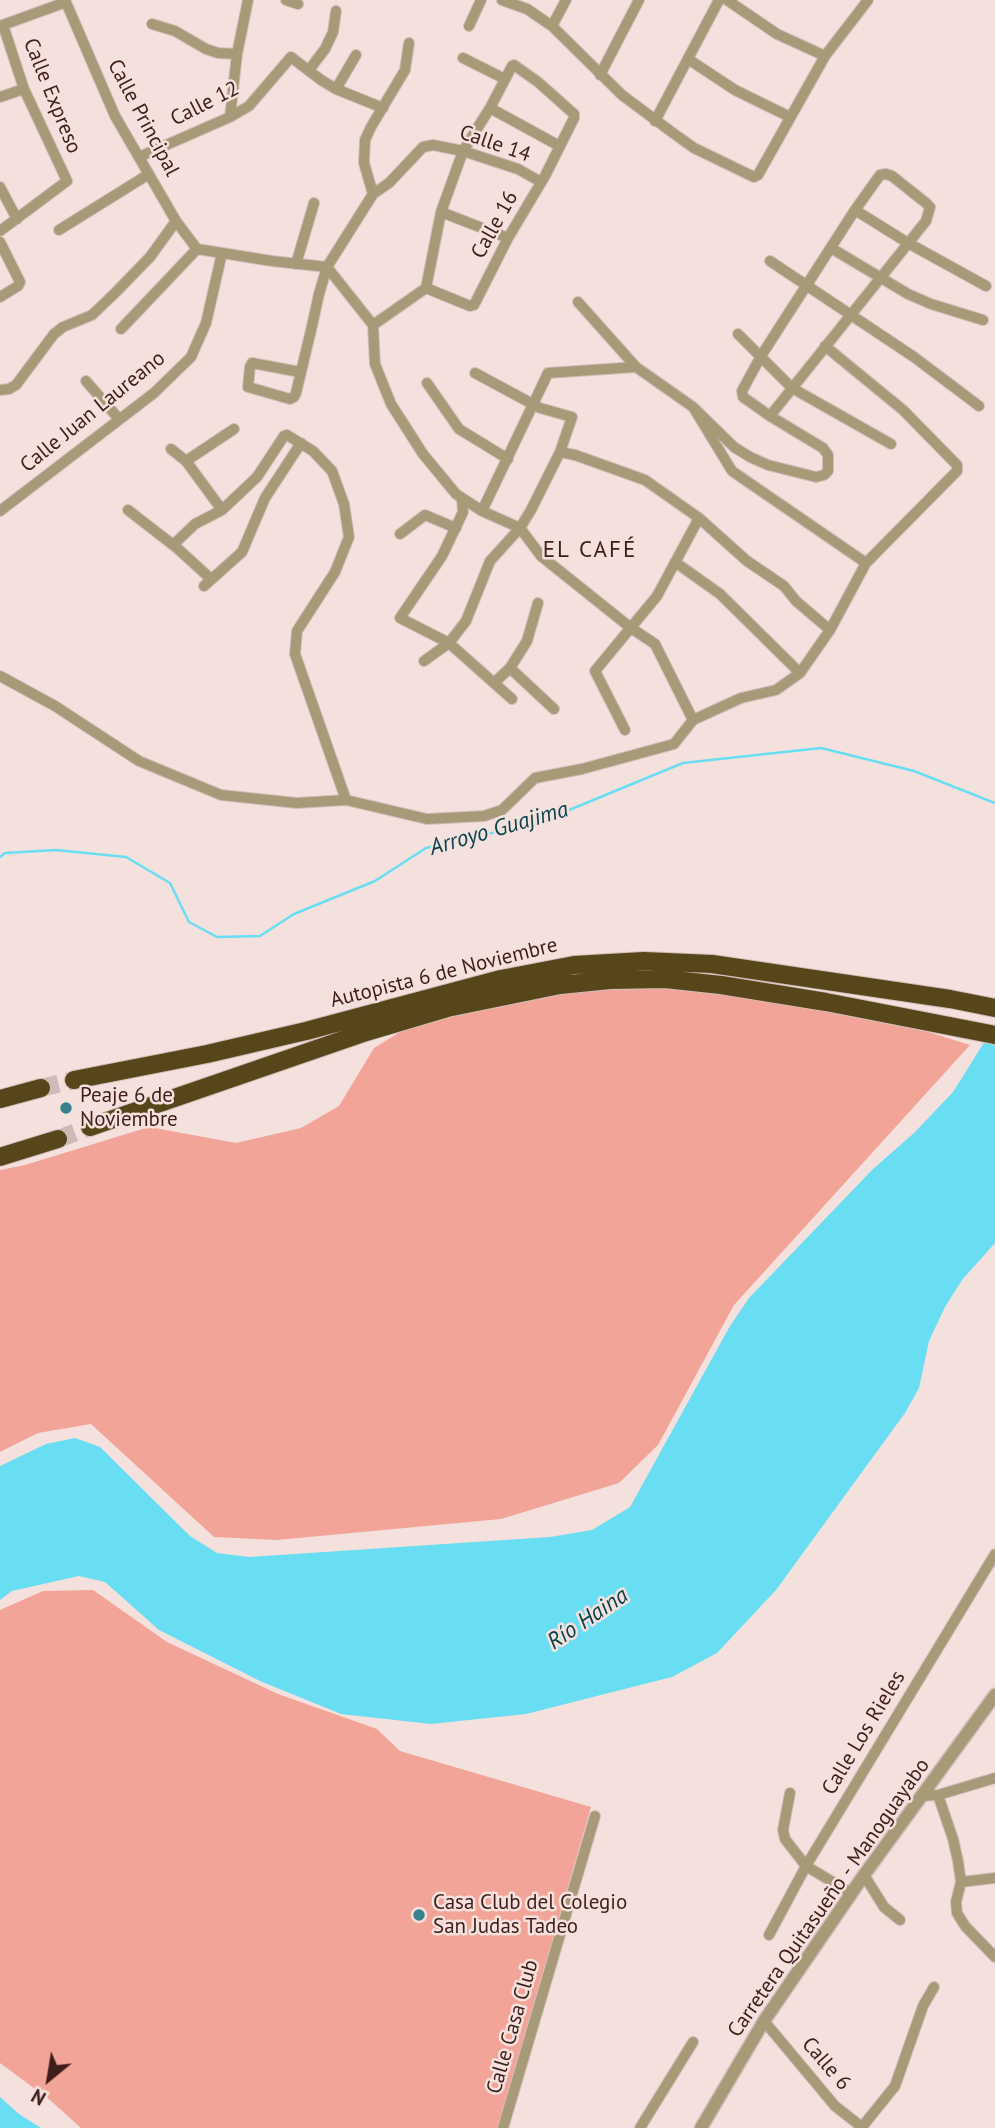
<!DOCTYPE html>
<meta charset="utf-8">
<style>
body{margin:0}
#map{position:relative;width:995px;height:2128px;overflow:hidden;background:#f4e1de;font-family:"PT Sans",sans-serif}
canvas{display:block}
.north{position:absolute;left:14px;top:2044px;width:70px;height:70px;-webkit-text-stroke:5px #f4e1de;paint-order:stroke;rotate:210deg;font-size:19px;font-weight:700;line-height:28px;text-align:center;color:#3f1e19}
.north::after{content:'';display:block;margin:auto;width:24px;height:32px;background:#3f1e19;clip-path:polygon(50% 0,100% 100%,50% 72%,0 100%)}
</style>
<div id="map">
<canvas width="995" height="2128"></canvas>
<div class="north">N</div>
</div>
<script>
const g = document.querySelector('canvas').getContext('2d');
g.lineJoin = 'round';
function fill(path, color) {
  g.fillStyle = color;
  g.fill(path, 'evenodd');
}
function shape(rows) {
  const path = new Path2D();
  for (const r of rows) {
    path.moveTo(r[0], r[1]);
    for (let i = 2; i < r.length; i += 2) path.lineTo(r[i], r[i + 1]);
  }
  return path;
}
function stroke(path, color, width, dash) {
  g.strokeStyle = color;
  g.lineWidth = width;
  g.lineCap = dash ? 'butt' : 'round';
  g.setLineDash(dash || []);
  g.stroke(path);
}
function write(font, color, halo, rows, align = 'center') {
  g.font = font + ' "PT Sans",sans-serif';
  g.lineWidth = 5;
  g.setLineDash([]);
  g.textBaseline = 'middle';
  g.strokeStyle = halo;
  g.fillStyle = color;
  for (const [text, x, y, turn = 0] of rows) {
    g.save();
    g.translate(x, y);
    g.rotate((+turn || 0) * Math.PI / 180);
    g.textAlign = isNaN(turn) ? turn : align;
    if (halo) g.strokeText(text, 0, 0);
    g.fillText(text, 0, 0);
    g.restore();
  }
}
const green = shape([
 [610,986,717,990,925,1031,970,1045,734,1305,658,1445,619,1483,501,1519,277,1540,214,1537,91,1424,38,1433,0,1452,0,1170,25,1165,149,1127,236,1143,301,1128,339,1106,374,1048,411,1025,516,998],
 [93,1590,167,1642,278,1694,377,1729,400,1751,591,1807,498,2128,81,2128,50,2100,0,2063,0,1610,43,1591]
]);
const water = shape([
 [995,1025,995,1243,962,1280,945,1307,929,1341,919,1388,905,1413,776,1590,717,1653,672,1677,526,1714,431,1724,341,1714,260,1681,159,1630,105,1582,79,1576,12,1591,0,1600,0,1466,46,1444,75,1438,100,1447,190,1536,217,1553,249,1557,550,1537,592,1530,630,1507,730,1326,749,1298,872,1170,915,1132,953,1092],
 [0,2097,19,2114,41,2128,0,2128]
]);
const stream = shape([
 [0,857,5,853,56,850,126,857,170,883,189,922,217,937,260,936,294,914,375,881,426,848,540,822,683,763,821,748,914,771,995,803]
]);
const motorwayTunnel = shape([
 [41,1088,74,1080],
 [58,1139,90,1127]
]);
const minor = shape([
 [65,0,115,116,176,221,197,249],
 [286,0,298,4],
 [502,0,527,9,552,26,622,95,673,133,694,148,754,177,758,175,825,56,868,0],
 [727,0,777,34,825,56],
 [152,24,175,31,206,49,218,53,237,54],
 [0,26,66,2],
 [469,26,481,0],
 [552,26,566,0],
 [463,58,505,79],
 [688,59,735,90,790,117],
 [309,70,325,49,333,32,336,11],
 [600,75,639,0],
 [336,89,356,55],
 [0,97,24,89],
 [490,108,554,143],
 [230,117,237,54,248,0],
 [655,121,719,0],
 [139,157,230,117,249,106,291,57,321,80,336,89,383,108],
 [0,187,17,219],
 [373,194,364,163,365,140,371,127,405,70,409,43],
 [855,210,908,243,986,286],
 [441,212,508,238],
 [59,230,149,174],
 [0,231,67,181,24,89,3,25],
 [0,242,20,282,18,286,0,297],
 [831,248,908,294,931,304,983,320],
 [197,249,272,261,327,267,373,325,375,364,391,404,423,454,456,494,482,511,520,528,541,556,631,628,655,644,693,720],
 [770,261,914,357,979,406],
 [296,264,314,203],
 [578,302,636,367],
 [373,325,426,288,441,212,463,151,490,108,512,66,514,65,538,82,574,114,574,118,545,176,508,238,474,305,470,306,426,288],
 [121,329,197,249],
 [738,334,792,388,891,444],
 [300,372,252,363,250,367,248,387,290,399,294,397,296,393,312,326,319,294,327,267,373,194,389,183,423,147,433,145,463,151,518,169,541,182],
 [86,381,119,419],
 [427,383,459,429,508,459],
 [0,390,9,389,16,385,54,334,63,327,92,315,115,293,150,257,176,221],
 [693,407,734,447,750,457,768,465,816,477,824,475,828,471,828,455,823,448,770,416,743,397,742,391,761,356,855,210,880,175,886,174,892,176,926,203,930,207,926,221,770,416],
 [171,449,186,461,222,510],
 [560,452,575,455,645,480,699,518,747,561,784,586,796,601,830,630],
 [186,461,234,429],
 [462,498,463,512,442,556,400,618,449,643,512,699],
 [128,510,177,548,211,579],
 [0,511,154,393,191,357,206,323,222,253],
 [482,511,548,373,636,367,693,407,732,471,866,563],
 [400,534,425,515,456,528],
 [173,545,195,524,222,510,257,477,284,436,287,435,313,451,332,471,344,504,349,537,335,572,297,631,295,654,346,800],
 [675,562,720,594,800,673],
 [204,586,242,552,265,498,301,443],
 [424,661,449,643,466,621,490,561,520,528,531,510,560,452,572,417,540,408,475,373],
 [510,668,554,709],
 [0,676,55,706,139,761,221,795,297,803,346,800,427,819,484,816,502,810,535,778,582,769,674,744,693,720,741,698,776,690,800,673,830,630,866,563,957,471,957,465,903,410,825,346],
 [495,682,510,668,527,641,538,603],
 [625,730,595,671,657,596,699,518],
 [790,1793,783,1830,785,1839,806,1866,851,1893],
 [938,1795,953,1839,958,1861,961,1882,956,1902,957,1913,965,1926,995,1957],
 [920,1796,938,1795,995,1778],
 [864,1875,884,1907,900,1920],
 [961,1882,995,1878],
 [769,1935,806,1866,995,1554],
 [764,2021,835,2106,863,2128],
 [862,2127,895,2086,923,2006,934,1987],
 [503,2128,595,1816],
 [640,2128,693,2042]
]);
const tertiary = shape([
 [701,2128,764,2021,864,1875,995,1695]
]);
const motorway = shape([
 [74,1080,207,1054,306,1031,501,979,574,965,644,961,712,964,950,999,995,1008],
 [0,1099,41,1088],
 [90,1127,366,1032,447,1008,560,985,610,980,665,979,721,985,826,1002,995,1035],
 [0,1157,58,1139]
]);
const markers = [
 [66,1108,7,"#3b818d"],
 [419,1915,7,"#3b818d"]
];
const streetNames = [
 ["Calle Expreso",52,96,68],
 ["Calle 12",205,104,-27],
 ["Calle Principal",143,118,62],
 ["Calle 14",495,144,19],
 ["Calle 16",495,225,-61],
 ["Calle Juan Laureano",93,412,-39],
 ["Autopista 6 de Noviembre",444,973,-14],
 ["Calle Los Rieles",864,1733,-59],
 ["Carretera Quitasueño - Manoguayabo",829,1898,-55],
 ["Calle Casa Club",513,2027,-74],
 ["Calle 6",826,2064,49]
];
const poiNames = [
 ["Peaje 6 de",80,1096],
 ["Noviembre",80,1120],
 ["Casa Club del Colegio",433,1903],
 ["San Judas Tadeo",433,1927]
];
const neighbourhoodNames = [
 ["EL CAFÉ",590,550]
];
const waterNames = [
 ["Arroyo Guajima",499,829,-16],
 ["Río Haina",588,1619,-34]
];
fill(green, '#f1a497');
fill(water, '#69def2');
stroke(stream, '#69def2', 2.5);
stroke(motorwayTunnel, '#d0bab7', 18, [18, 9]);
stroke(minor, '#d3bebb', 12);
stroke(tertiary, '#d3bebb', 15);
stroke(motorway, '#d3bebb', 20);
stroke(minor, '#a79a79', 10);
stroke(tertiary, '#a79a79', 12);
stroke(motorway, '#56461a', 18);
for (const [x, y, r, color] of markers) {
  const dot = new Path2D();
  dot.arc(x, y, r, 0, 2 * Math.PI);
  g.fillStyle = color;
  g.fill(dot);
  stroke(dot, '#f4e1de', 2.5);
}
write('21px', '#3f1e19', '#f4e1de', streetNames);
write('21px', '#3f1e19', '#f4e1de', poiNames, 'left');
g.letterSpacing = '2px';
write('23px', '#3f1e19', '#f4e1de', neighbourhoodNames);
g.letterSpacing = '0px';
write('italic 23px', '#0b424b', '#f4e1de', waterNames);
</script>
